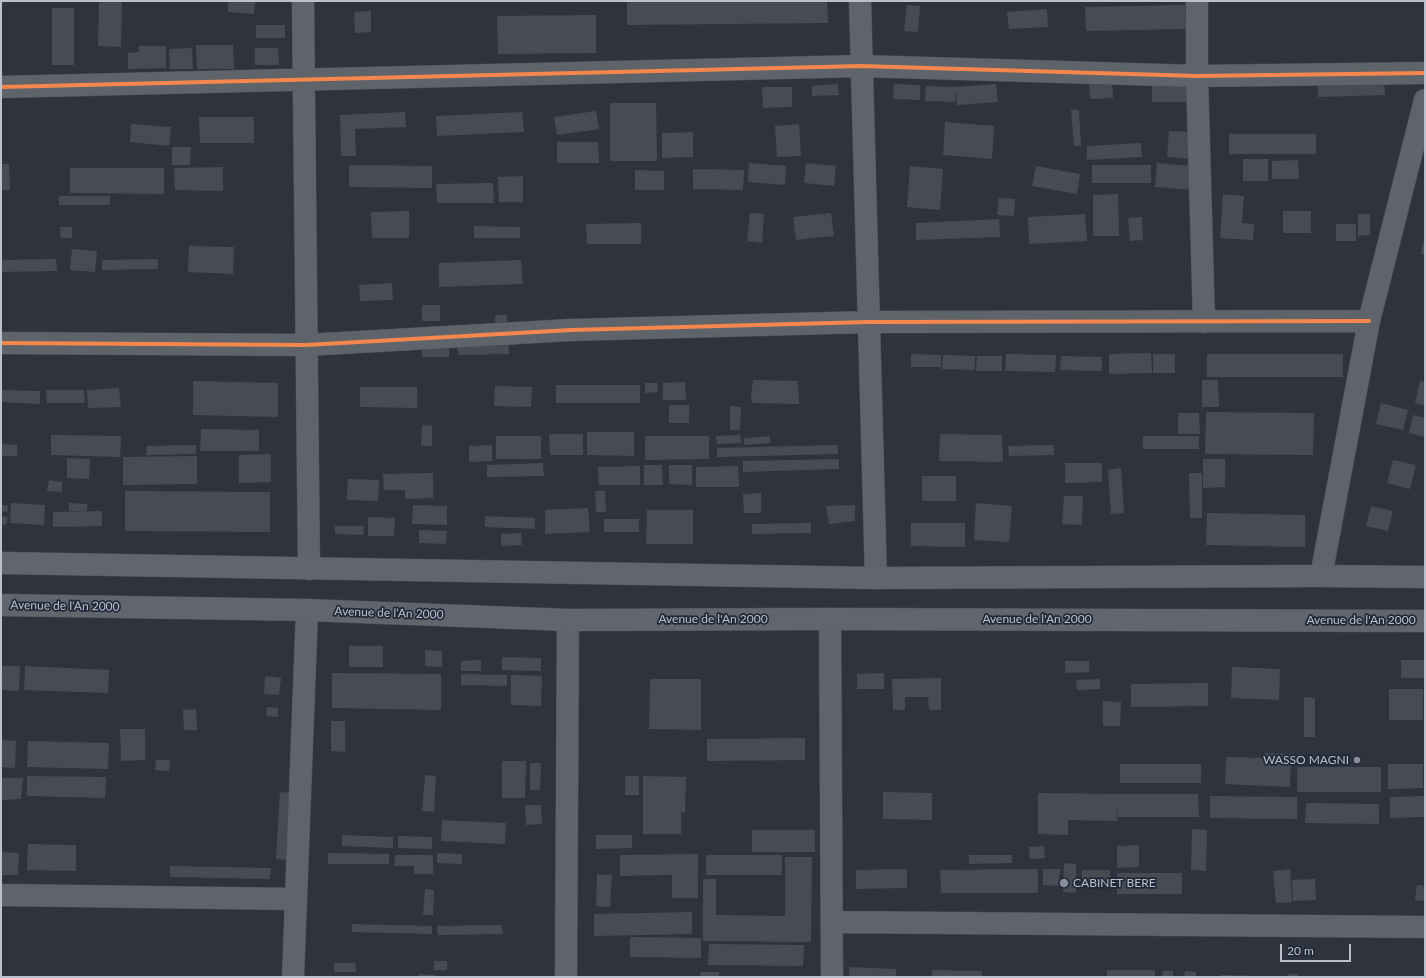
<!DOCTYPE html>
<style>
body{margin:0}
#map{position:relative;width:1426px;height:978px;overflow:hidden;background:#2e333d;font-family:Lato,sans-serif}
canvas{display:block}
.frame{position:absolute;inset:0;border:2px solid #bac0cc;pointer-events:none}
.scale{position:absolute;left:1280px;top:944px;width:71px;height:18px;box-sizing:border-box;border:2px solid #bac0cc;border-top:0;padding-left:5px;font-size:12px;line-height:14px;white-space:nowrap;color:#bac0cc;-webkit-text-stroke:3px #212938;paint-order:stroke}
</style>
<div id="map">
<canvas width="1426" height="978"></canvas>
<div class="frame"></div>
<div class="scale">20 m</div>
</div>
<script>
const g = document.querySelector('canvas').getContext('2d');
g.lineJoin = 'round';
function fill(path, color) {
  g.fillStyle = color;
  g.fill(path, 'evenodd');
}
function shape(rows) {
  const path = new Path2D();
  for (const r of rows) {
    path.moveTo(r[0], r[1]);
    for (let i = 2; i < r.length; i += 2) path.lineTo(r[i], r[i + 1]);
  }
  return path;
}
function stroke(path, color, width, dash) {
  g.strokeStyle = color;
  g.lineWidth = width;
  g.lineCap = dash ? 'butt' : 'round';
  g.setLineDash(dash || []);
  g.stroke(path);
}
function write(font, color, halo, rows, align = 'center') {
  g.font = font + ' Lato,sans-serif';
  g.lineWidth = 3.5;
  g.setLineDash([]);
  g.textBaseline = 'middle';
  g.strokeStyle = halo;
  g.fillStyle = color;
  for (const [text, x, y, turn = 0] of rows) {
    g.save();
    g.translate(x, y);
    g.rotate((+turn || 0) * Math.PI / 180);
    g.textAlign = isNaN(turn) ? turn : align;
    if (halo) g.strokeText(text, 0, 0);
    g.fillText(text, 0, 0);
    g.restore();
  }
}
const building = shape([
 [228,1,255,1,254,14,228,12],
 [827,1,828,23,627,25,627,2],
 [99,2,122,2,121,47,98,46],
 [907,5,920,6,918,32,904,31],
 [1185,5,1186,29,1086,31,1085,7],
 [52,8,74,8,74,65,52,65],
 [1047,9,1048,27,1009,29,1007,12],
 [371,11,371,32,355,33,354,12],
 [596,15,596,53,498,54,497,16],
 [256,25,285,25,285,38,256,38],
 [196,45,233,45,234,69,197,69],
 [139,46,166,46,166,68,128,69,128,53,139,52],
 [192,48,193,69,170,69,169,49],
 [255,48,278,48,279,65,255,65],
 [1384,78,1385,95,1318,97,1317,81],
 [1112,82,1113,98,1090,99,1089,83],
 [1152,83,1187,83,1187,102,1152,102],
 [838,84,839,95,812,96,812,86],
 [894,84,920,85,920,100,893,99],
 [996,84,998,102,957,105,956,89,955,102,925,101,926,86,956,87],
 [762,87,792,87,792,107,763,108],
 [610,103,656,103,657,161,610,161],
 [1071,110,1079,110,1081,146,1074,146],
 [596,111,599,129,557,135,554,117],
 [405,112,406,127,355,129,356,156,341,156,340,115],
 [522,112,524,132,437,136,436,116],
 [199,117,254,117,254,143,200,143],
 [945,122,994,126,992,159,943,155],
 [131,124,171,127,169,146,130,142],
 [799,124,801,156,777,157,775,126],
 [1169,131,1192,132,1190,159,1167,157],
 [693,132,693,157,662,158,662,133],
 [1229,134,1316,134,1316,154,1229,154],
 [557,142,598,142,599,163,557,163],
 [1141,143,1142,157,1087,160,1087,146],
 [172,147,191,147,190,165,172,165],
 [1243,159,1268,159,1268,181,1243,181],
 [1298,160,1299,179,1272,179,1272,161],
 [749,163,786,166,785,185,748,182],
 [806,163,836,166,834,186,804,183],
 [1157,163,1193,166,1191,190,1155,187],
 [1,164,9,164,10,190,1,190],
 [349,165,432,166,432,188,349,187],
 [1092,165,1151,165,1151,183,1092,183],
 [910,166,943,169,940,210,907,207],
 [1036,166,1080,174,1077,194,1032,186],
 [223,167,223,191,175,190,174,168],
 [70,168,164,168,164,194,70,193],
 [693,169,744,170,743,190,693,189],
 [635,170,664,171,664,190,635,190],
 [523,176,523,202,499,202,498,177],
 [493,183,494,203,437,203,436,184],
 [1118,194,1119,236,1093,236,1093,195],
 [1223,194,1244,196,1242,223,1254,224,1253,240,1220,238],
 [59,196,110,196,110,205,59,205],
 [999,198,1015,199,1014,216,997,215],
 [409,211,409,238,372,238,371,212],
 [1283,211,1311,211,1311,233,1283,233],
 [750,213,764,214,762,243,747,241],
 [831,213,834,236,796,240,793,217],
 [1085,214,1087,241,1029,244,1028,217],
 [1358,214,1370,214,1370,235,1358,236],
 [1142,217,1143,240,1130,241,1128,218],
 [999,219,1000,237,916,240,916,223],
 [641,223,641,244,587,244,586,224],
 [1336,224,1356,224,1356,241,1336,241],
 [474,226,520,227,520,238,474,238],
 [60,227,72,227,72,238,61,238],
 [1424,240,1425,241,1425,255,1421,254],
 [189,246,234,247,233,274,188,272],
 [72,249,97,251,95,272,70,270],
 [56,259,57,271,1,272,1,260],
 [158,259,158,269,102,270,102,260],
 [521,260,523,284,439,287,439,263],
 [392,283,393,300,360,301,359,285],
 [422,305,440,305,440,321,422,321],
 [495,315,507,315,509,354,458,355,457,338,496,337],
 [422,337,449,338,449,357,422,357],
 [1151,353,1152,373,1109,374,1109,354],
 [911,354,941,355,941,367,911,367],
 [1006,354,1056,355,1055,372,1005,371],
 [1153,354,1175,354,1175,373,1153,373],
 [1207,354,1343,354,1343,377,1207,377],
 [943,355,975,356,975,370,942,369],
 [977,356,1002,356,1002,371,976,371],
 [1061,356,1102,357,1102,371,1060,370],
 [753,380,798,381,799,404,752,403,751,395],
 [1202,380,1218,380,1219,407,1202,407],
 [193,381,278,383,278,417,193,415],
 [1420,381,1425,382,1425,406,1415,403],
 [685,382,686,400,663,400,663,383],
 [645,383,657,383,658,392,645,393],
 [556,385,640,385,640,403,556,403],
 [495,386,532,387,531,407,494,406],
 [360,387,417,387,417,408,360,407],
 [119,388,121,407,88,408,87,390],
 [1,390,40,391,40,404,1,402],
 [46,390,84,390,85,403,47,403],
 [1381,403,1408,410,1403,430,1376,424],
 [669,405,689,405,689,423,669,423],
 [730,406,741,407,740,430,730,430],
 [1206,412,1314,413,1313,455,1205,454],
 [1178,413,1199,413,1200,434,1178,434],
 [1413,415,1425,418,1425,437,1409,433],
 [422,425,432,426,432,446,421,446],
 [201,429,259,430,259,451,200,451],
 [587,432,634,432,634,456,587,455],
 [549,434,583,434,583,455,550,455],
 [940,434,1002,435,1003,462,939,461],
 [51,435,121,436,120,457,51,455],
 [740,435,741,443,717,444,716,436],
 [496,436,541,436,541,459,496,459],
 [645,436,709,436,709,459,645,460],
 [770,436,770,443,744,445,744,438],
 [1143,436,1199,436,1199,449,1143,449],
 [1,444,17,445,17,456,1,456],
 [196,445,196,454,146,455,147,446],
 [492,445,492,461,469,462,469,446],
 [838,445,838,454,717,457,717,448],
 [1054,445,1054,455,1009,456,1008,446],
 [271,454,271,482,239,483,239,455],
 [197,456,197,484,123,485,123,457],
 [67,458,90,459,89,479,67,478],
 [839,459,839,469,743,472,743,461],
 [1203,459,1225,459,1225,487,1203,488],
 [1393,460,1416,465,1410,489,1387,483],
 [543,463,544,476,487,477,487,465],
 [1065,463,1102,463,1102,482,1065,483],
 [644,465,662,465,663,485,644,485],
 [669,465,692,465,692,485,669,484],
 [640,466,640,485,599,485,598,467],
 [738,466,739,487,696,487,696,467],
 [1121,468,1124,513,1111,514,1108,470],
 [433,473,433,498,405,499,405,490,384,490,383,474],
 [1189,473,1202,473,1202,518,1190,518],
 [922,476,956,476,956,501,922,501],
 [348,479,379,480,378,501,347,500],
 [49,480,62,482,62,492,47,491],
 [125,491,270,492,270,532,125,531],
 [595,491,605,491,606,512,596,512],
 [761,493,761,513,744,513,743,494],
 [1064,496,1083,496,1082,525,1062,524],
 [11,503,45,505,44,525,10,523],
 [69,503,87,504,87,511,69,511],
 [976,503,1012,506,1009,542,974,540],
 [1,505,8,506,7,512,1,511],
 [413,505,447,506,447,525,412,524],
 [855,505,855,521,829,524,826,506],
 [1371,506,1393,511,1388,531,1366,526],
 [588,508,590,532,545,534,545,510],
 [647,510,693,510,693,544,646,544],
 [102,511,102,526,53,527,53,512],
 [1207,513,1305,515,1305,547,1206,545],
 [1,516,8,517,6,525,1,524],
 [485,516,535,518,535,529,485,527],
 [368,517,395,518,394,536,368,536],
 [604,519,639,519,639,532,604,532],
 [811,523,811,533,752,534,752,524],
 [911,523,965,523,965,547,911,546],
 [335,526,364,526,363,535,335,534],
 [419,530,447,531,446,544,419,543],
 [521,533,522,545,501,546,501,534],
 [349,646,383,646,383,667,349,667],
 [425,650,442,651,442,667,425,666],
 [502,657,541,658,541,671,502,670],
 [481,660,481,671,461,671,461,661],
 [1401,660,1425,660,1425,678,1401,678],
 [1065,661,1089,661,1089,672,1065,673],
 [1,666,20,666,19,691,1,690],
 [25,666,109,670,108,693,24,690],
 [1232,667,1280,669,1279,700,1231,698],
 [332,673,441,674,441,710,332,708],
 [884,673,884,689,857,689,857,674],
 [461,674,507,675,507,686,461,685],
 [511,675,542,676,541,706,511,705],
 [265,676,281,678,279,695,264,694],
 [941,678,941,710,929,710,928,697,905,697,905,710,893,710,892,679],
 [650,679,701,679,701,730,649,729],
 [1100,679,1100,689,1077,690,1076,680],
 [1208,683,1208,706,1131,707,1131,684],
 [1389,689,1423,689,1423,720,1389,720],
 [1304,697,1315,698,1315,737,1304,737],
 [1103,701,1121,702,1120,726,1103,726],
 [267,707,278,708,278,717,266,716],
 [196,709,197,730,184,730,183,710],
 [331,721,345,721,345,752,331,751],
 [120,729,145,729,145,760,121,761],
 [805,738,805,760,707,761,707,739],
 [1,740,16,741,15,768,1,767],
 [28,741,109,743,108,769,27,767],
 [1265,753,1291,754,1290,787,1225,784,1226,757,1264,758],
 [156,760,170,760,169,771,155,770],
 [502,761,526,761,525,798,502,798],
 [530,763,541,763,540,790,530,790],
 [1120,764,1201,764,1201,783,1120,783],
 [1388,764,1423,764,1423,788,1388,789],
 [1297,767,1381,767,1381,792,1297,792],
 [425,775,436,776,434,812,422,811],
 [27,776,106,777,105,798,27,796],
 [625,776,639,776,639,795,625,795],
 [643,776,686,777,685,813,681,812,681,834,643,834],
 [1,778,23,778,21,799,1,800],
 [280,792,291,793,287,860,276,859],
 [883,792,932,793,932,820,883,819],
 [1038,793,1118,794,1198,794,1199,817,1118,817,1118,803,1117,821,1068,820,1068,835,1038,834],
 [1210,796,1297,797,1297,819,1210,818],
 [1425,796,1425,817,1390,818,1390,797],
 [1306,803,1379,804,1379,824,1305,823],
 [525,805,541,805,542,824,526,825],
 [442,820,506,823,505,844,441,841],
 [1192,829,1207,830,1206,871,1191,870],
 [752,830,815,830,815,852,752,852],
 [342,835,393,837,393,848,342,846],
 [596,835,632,835,632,848,596,849],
 [398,836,432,837,432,849,398,848],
 [28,844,76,845,76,871,27,870],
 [1139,845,1139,867,1117,868,1117,846],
 [1044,846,1045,858,1030,859,1029,847],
 [1,852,19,853,18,875,1,875],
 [328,853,389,854,389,864,328,864],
 [437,853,462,854,462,864,437,863],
 [698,854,698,898,672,898,672,875,620,876,620,855],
 [395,855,433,855,433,874,414,874,414,866,394,866],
 [706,855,782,855,782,875,706,875],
 [969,855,1012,855,1012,863,969,864],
 [785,857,812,857,811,942,703,941,703,879,716,879,716,915,785,916],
 [1064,863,1076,864,1076,893,1063,892],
 [170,866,271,868,270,879,170,877],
 [907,869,907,888,856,889,856,870],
 [1038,869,1038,893,941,893,940,870],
 [1043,869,1060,869,1059,886,1043,885],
 [1290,869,1292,902,1276,903,1273,871],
 [1082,870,1110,870,1110,885,1082,884],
 [1117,873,1182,873,1182,894,1117,894],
 [597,874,612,875,610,907,596,906],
 [1315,879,1316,900,1293,901,1292,880],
 [1417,885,1425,886,1425,901,1415,900],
 [425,889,434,890,433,915,423,915],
 [692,912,692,934,594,936,594,914],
 [352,924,432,926,432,934,352,932],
 [502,925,503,934,438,935,437,926],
 [630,937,701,938,701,958,630,957],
 [709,944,804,945,803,966,708,965],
 [434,961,447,961,447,970,434,970],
 [334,963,355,963,356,972,334,972],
 [849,967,896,969,896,977,849,977],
 [932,970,982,971,982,977,932,977],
 [1107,970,1155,970,1155,977,1107,977],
 [1163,971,1173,971,1173,977,1162,977],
 [1185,971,1196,972,1196,977,1184,977],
 [700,972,719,972,719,977,701,977],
 [419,974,435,975,435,977,419,977],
 [1288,974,1298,974,1298,977,1288,977],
 [1221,975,1233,975,1233,977,1221,977],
 [1235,975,1253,976,1253,977,1235,977]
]);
const minor = shape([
 [303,1,309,569],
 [860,1,876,578],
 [1197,1,1197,76,1204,322],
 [1,87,861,66,1197,76,1425,73],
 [1,343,306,345,571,330,869,322,1369,321],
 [1321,576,1369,321,1425,100],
 [830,619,832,977],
 [1,895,296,899],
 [832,922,1425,927],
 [293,977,307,610],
 [566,977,568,620]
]);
const major = shape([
 [1,563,876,578,1321,576,1425,577],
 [1,605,307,610,568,620,830,619,1425,621]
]);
const cycleway = shape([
 [1,87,861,66,1197,76,1425,73],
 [1,343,306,345,571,330,869,322,1369,321]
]);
const markers = [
 [1357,760,4,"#898f9a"],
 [1064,883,5,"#898f9a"]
];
const streetNames = [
 ["Avenue de l'An 2000",65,606,1],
 ["Avenue de l'An 2000",389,613,2],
 ["Avenue de l'An 2000",713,619],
 ["Avenue de l'An 2000",1037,619],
 ["Avenue de l'An 2000",1361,620]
];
const poiNames = [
 ["WASSO MAGNI",1349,760],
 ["CABINET BERE",1073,883,"left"]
];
fill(building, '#474c54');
stroke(minor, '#4b4e55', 23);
stroke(major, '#4c5059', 23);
stroke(minor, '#5f636a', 22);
stroke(major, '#61656d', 22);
stroke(cycleway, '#f5874c', 4);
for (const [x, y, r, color] of markers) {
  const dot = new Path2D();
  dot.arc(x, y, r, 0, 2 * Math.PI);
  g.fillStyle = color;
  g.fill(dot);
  stroke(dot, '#212938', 1.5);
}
write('12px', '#bac0cc', '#212938', streetNames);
write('12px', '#bac0cc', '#212938', poiNames, 'right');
</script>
